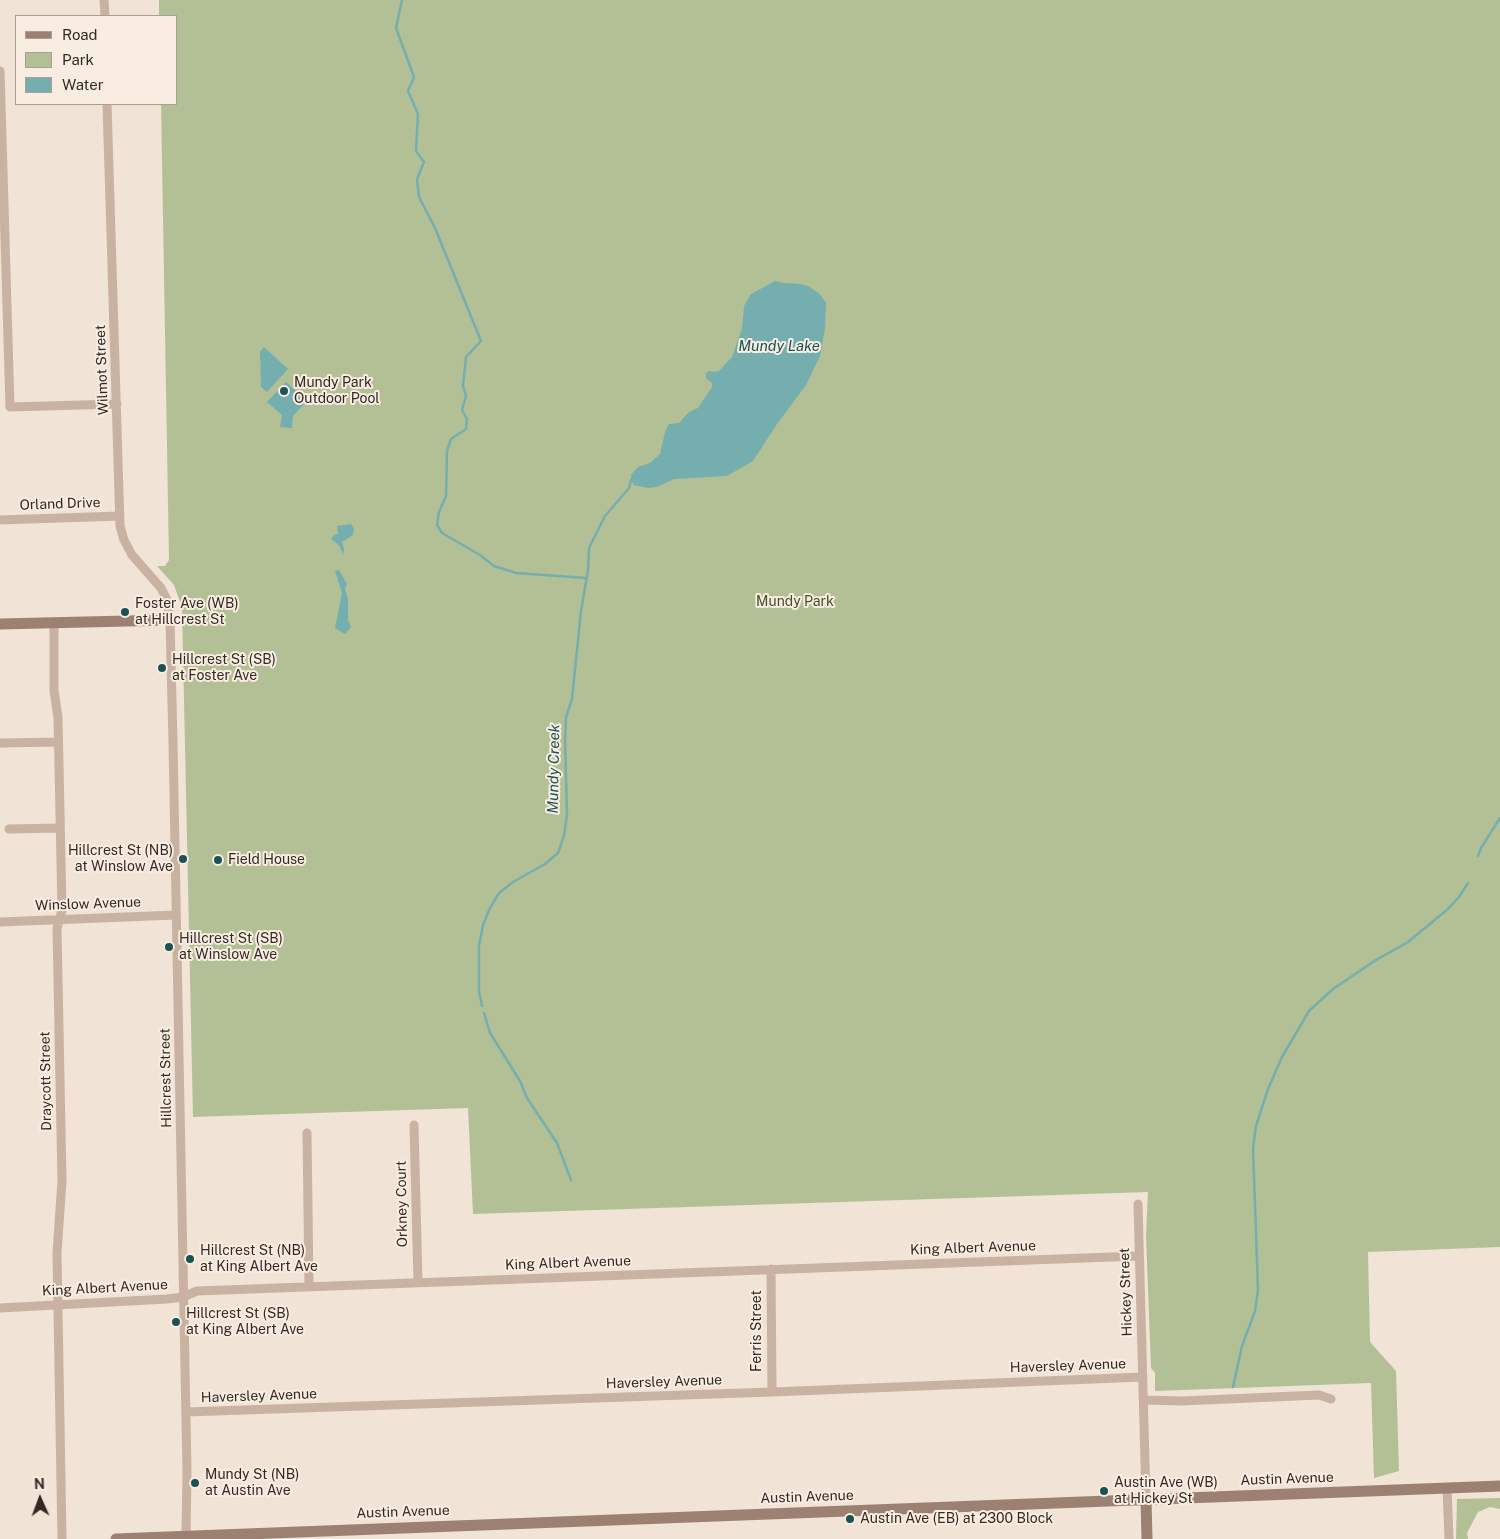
<!DOCTYPE html>
<style>
body{margin:0}
#map{position:relative;width:1500px;height:1539px;overflow:hidden;background:#f1e3d6;font-family:"Public Sans",sans-serif}
canvas{display:block}
.legend{position:absolute;left:15px;top:15px;width:162px;height:90px;box-sizing:border-box;background:#f9ede2;border:1px solid #aa9f96;margin:0;padding:6px 9px;list-style:none;font-size:15px;color:#332924}
.legend li{display:flex;align-items:center;gap:10px;height:25px}
.legend b{width:25px;border:1px solid #aa9f96}
.north{position:absolute;left:15px;top:1474px;width:50px;height:50px;-webkit-text-stroke:4px #f9ede2;paint-order:stroke;rotate:358deg;font-size:14px;font-weight:700;line-height:20px;text-align:center;color:#332924}
.north::after{content:'';display:block;margin:auto;width:18px;height:22px;background:#332924;clip-path:polygon(50% 0,100% 100%,50% 72%,0 100%)}
</style>
<div id="map">
<canvas width="1500" height="1539"></canvas>
<ul class="legend">
<li><b style="height:6px;background:#9c8173"></b>Road</li>
<li><b style="height:14px;background:#b3c096"></b>Park</li>
<li><b style="height:14px;background:#74aeae"></b>Water</li>
</ul>
<div class="north">N</div>
</div>
<script>
const g = document.querySelector('canvas').getContext('2d');
g.lineJoin = 'round';
function fill(path, color) {
  g.fillStyle = color;
  g.fill(path, 'evenodd');
}
function shape(rows) {
  const path = new Path2D();
  for (const r of rows) {
    path.moveTo(r[0], r[1]);
    for (let i = 2; i < r.length; i += 2) path.lineTo(r[i], r[i + 1]);
  }
  return path;
}
function stroke(path, color, width, dash) {
  g.strokeStyle = color;
  g.lineWidth = width;
  g.lineCap = dash ? 'butt' : 'round';
  g.setLineDash(dash || []);
  g.stroke(path);
}
function write(font, color, halo, rows, align = 'center') {
  g.font = font + ' "Public Sans",sans-serif';
  g.lineWidth = 4;
  g.setLineDash([]);
  g.textBaseline = 'middle';
  g.strokeStyle = halo;
  g.fillStyle = color;
  for (const [text, x, y, turn = 0] of rows) {
    g.save();
    g.translate(x, y);
    g.rotate((+turn || 0) * Math.PI / 180);
    g.textAlign = isNaN(turn) ? turn : align;
    if (halo) g.strokeText(text, 0, 0);
    g.fillText(text, 0, 0);
    g.restore();
  }
}
const green = shape([
 [159,0,1500,0,1500,1247,1368,1252,1370,1342,1396,1371,1399,1471,1374,1478,1371,1383,1155,1391,1155,1373,1151,1368,1146,1235,1148,1192,473,1214,468,1108,193,1117,182,607,174,585,157,566,165,566,169,560,161,104,176,104,176,16,159,16],
 [1500,1498,1500,1509,1490,1507,1478,1512,1467,1533,1468,1539,1456,1539,1457,1499]
]);
const water = shape([
 [775,281,784,283,800,284,808,286,820,294,826,303,825,328,820,356,806,385,777,424,753,461,727,476,674,479,657,487,648,488,634,485,631,480,631,475,638,467,650,463,660,454,665,432,669,424,679,423,689,412,698,408,712,387,712,383,706,378,706,373,709,371,714,372,719,371,732,357,742,329,744,306,751,294],
 [264,347,288,369,267,392,261,387,260,352],
 [286,382,307,401,293,416,292,428,280,427,282,415,267,402],
 [351,524,354,529,353,535,342,542,344,549,343,555,339,545,331,539,334,535,338,534,337,526],
 [339,570,347,584,345,589,348,599,348,620,351,627,345,634,335,628,342,593,335,571]
]);
const stream = shape([
 [402,0,396,28,414,77,408,91,418,114,416,151,424,162,417,179,419,197,435,228,481,341,466,357,463,386,466,396,462,410,467,419,466,429,451,439,447,451,446,496,439,512,437,525,442,533,480,555,494,566,516,573,586,578],
 [1478,856,1481,848,1500,818],
 [482,1006,479,992,479,946,483,925,490,908,499,893,513,882,545,864,558,853,564,836,567,814,565,740,566,717,572,699,581,611,588,570,589,548,605,516,629,488,631,480],
 [484,1013,490,1033,520,1081,527,1098,557,1143,571,1180],
 [1233,1387,1242,1346,1255,1311,1258,1290,1253,1148,1256,1126,1268,1089,1282,1057,1309,1011,1333,989,1376,960,1408,942,1448,909,1459,897,1468,883]
]);
const street = shape([
 [104,0,105,16],
 [0,71,10,407,117,404],
 [107,104,120,526,124,540,132,555,161,588,167,600,170,620,173,743,187,1471,186,1535],
 [0,520,120,516],
 [54,622,54,690,58,718,62,910,57,929,62,1181,57,1253,62,1539],
 [0,743,58,742],
 [9,829,59,828],
 [0,922,176,915],
 [414,1125,418,1282],
 [307,1133,309,1287],
 [1138,1204,1146,1499],
 [771,1269,772,1392],
 [0,1308,167,1299,183,1297,197,1291,1139,1256],
 [1144,1400,1182,1401,1319,1395,1331,1399],
 [186,1412,772,1392,1143,1377],
 [1447,1488,1449,1539]
]);
const secondary = shape([
 [0,624,170,620],
 [1146,1499,1147,1539],
 [116,1539,1500,1486]
]);
const markers = [
 [284,391,5,"#1a5355"],
 [125,612,5,"#1a5355"],
 [162,668,5,"#1a5355"],
 [183,859,5,"#1a5355"],
 [218,860,5,"#1a5355"],
 [169,947,5,"#1a5355"],
 [190,1259,5,"#1a5355"],
 [176,1322,5,"#1a5355"],
 [195,1483,5,"#1a5355"],
 [1104,1491,5,"#1a5355"],
 [850,1519,5,"#1a5355"]
];
const streetNames = [
 ["Wilmot Street",102,370,-92],
 ["Orland Drive",60,504,-2],
 ["Winslow Avenue",88,904,-2],
 ["Hillcrest Street",166,1078,-91],
 ["Draycott Street",46,1081,-91],
 ["Orkney Court",402,1204,-91],
 ["King Albert Avenue",973,1248,-2],
 ["King Albert Avenue",568,1263,-2],
 ["King Albert Avenue",105,1288,-3],
 ["Hickey Street",1126,1292,-92],
 ["Ferris Street",757,1331,-90],
 ["Haversley Avenue",1068,1366,-2],
 ["Haversley Avenue",664,1382,-2],
 ["Haversley Avenue",259,1396,-2],
 ["Austin Avenue",1287,1479,-2],
 ["Austin Avenue",807,1497,-2],
 ["Austin Avenue",403,1512,-2]
];
const poiNames = [
 ["Mundy Park",294,383],
 ["Outdoor Pool",294,399],
 ["Foster Ave (WB)",135,604],
 ["at Hillcrest St",135,620],
 ["Hillcrest St (SB)",172,660],
 ["at Foster Ave",172,676],
 ["Hillcrest St (NB)",173,851,"right"],
 ["at Winslow Ave",173,867,"right"],
 ["Field House",228,860],
 ["Hillcrest St (SB)",179,939],
 ["at Winslow Ave",179,955],
 ["Hillcrest St (NB)",200,1251],
 ["at King Albert Ave",200,1267],
 ["Hillcrest St (SB)",186,1314],
 ["at King Albert Ave",186,1330],
 ["Mundy St (NB)",205,1475],
 ["at Austin Ave",205,1491],
 ["Austin Ave (WB)",1114,1483],
 ["at Hickey St",1114,1499],
 ["Austin Ave (EB) at 2300 Block",860,1519]
];
const parkNames = [
 ["Mundy Park",795,602]
];
const waterNames = [
 ["Mundy Lake",779,346],
 ["Mundy Creek",554,769,-89]
];
fill(green, '#b3c096');
fill(water, '#74aeae');
stroke(stream, '#74aeae', 2.5);
stroke(street, '#c9b2a2', 9);
stroke(secondary, '#9c8173', 11);
for (const [x, y, r, color] of markers) {
  const dot = new Path2D();
  dot.arc(x, y, r, 0, 2 * Math.PI);
  g.fillStyle = color;
  g.fill(dot);
  stroke(dot, '#f9ede2', 2);
}
write('14px', '#332924', '#f9ede2', streetNames);
write('14px', '#332924', '#f9ede2', poiNames, 'left');
write('14px', '#445128', '#f9ede2', parkNames);
write('italic 15px', '#1a5355', '#f9ede2', waterNames);
</script>
